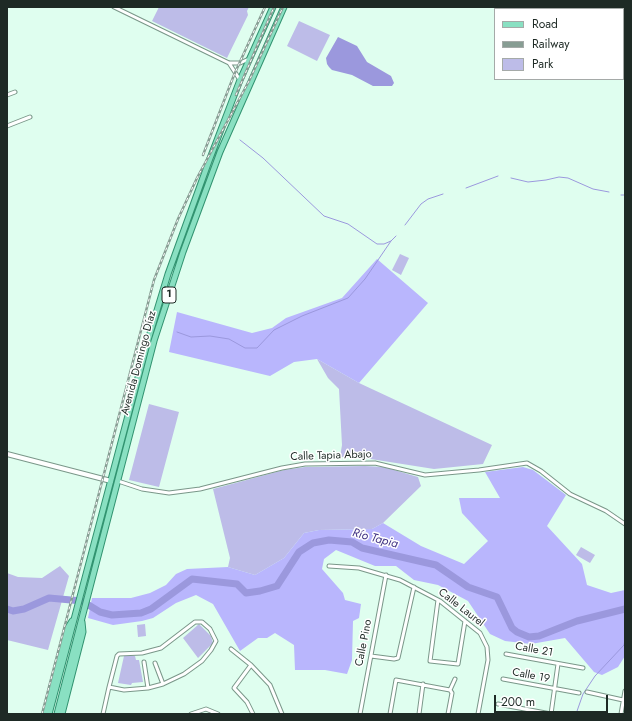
<!DOCTYPE html>
<meta charset="utf-8">
<style>
body{margin:0}
#map{position:relative;width:632px;height:721px;overflow:hidden;background:#dffeef;font-family:Jost,sans-serif}
canvas{display:block}
.frame{position:absolute;inset:0;border:8px solid #1e2a25;pointer-events:none}
.legend{position:absolute;left:494px;top:8px;width:130px;height:72px;box-sizing:border-box;background:#fff;border:1px solid #a5aaa8;margin:0;padding:5px 7px;list-style:none;font-size:12px;color:#1e2a25}
.legend li{display:flex;align-items:center;gap:8px;height:20px}
.legend b{width:20px;border:1px solid #a5aaa8}
.scale{position:absolute;left:494px;top:695px;width:114px;height:18px;box-sizing:border-box;border:2px solid #1e2a25;border-top:0;padding-left:5px;font-size:12px;line-height:14px;white-space:nowrap;color:#1e2a25;-webkit-text-stroke:3px #fff;paint-order:stroke}
</style>
<div id="map">
<canvas width="632" height="721"></canvas>
<div class="frame"></div>
<ul class="legend">
<li><b style="height:5px;background:#89e0c2"></b>Road</li>
<li><b style="height:5px;background:#879d93"></b>Railway</li>
<li><b style="height:11px;background:#bdbce8"></b>Park</li>
</ul>
<div class="scale">200 m</div>
</div>
<script>
const g = document.querySelector('canvas').getContext('2d');
g.lineJoin = 'round';
function fill(path, color) {
  g.fillStyle = color;
  g.fill(path, 'evenodd');
}
function shape(rows) {
  const path = new Path2D();
  for (const r of rows) {
    path.moveTo(r[0], r[1]);
    for (let i = 2; i < r.length; i += 2) path.lineTo(r[i], r[i + 1]);
  }
  return path;
}
function stroke(path, color, width, dash) {
  g.strokeStyle = color;
  g.lineWidth = width;
  g.lineCap = dash ? 'butt' : 'round';
  g.setLineDash(dash || []);
  g.stroke(path);
}
function write(font, color, halo, rows, align = 'center') {
  g.font = font + ' Jost,sans-serif';
  g.lineWidth = 3;
  g.setLineDash([]);
  g.textBaseline = 'middle';
  g.strokeStyle = halo;
  g.fillStyle = color;
  for (const [text, x, y, turn = 0] of rows) {
    g.save();
    g.translate(x, y);
    g.rotate((+turn || 0) * Math.PI / 180);
    g.textAlign = isNaN(turn) ? turn : align;
    if (halo) g.strokeText(text, 0, 0);
    g.fillText(text, 0, 0);
    g.restore();
  }
}
const green = shape([
 [159,7,249,7,247,11,248,15,227,58,152,21],
 [299,21,330,35,317,61,287,46],
 [400,254,409,258,401,275,392,270],
 [317,359,359,383,492,445,483,464,434,469,358,457,340,457,342,445,339,389,328,378],
 [149,404,179,412,159,487,129,480],
 [365,466,384,467,418,477,421,486,383,523,372,529,319,530,304,533,284,558,255,575,228,567,230,558,213,489,284,470,305,467],
 [581,547,595,555,590,563,576,555],
 [60,566,69,576,48,650,7,640,7,573,18,577,42,578],
 [145,624,146,636,138,637,137,625],
 [199,624,211,636,213,643,198,658,183,638],
 [124,656,135,656,136,660,139,660,143,682,132,683,131,685,118,683]
]);
const forest = shape([
 [377,259,428,303,359,383,317,359,294,362,270,376,169,352,177,312,252,333,272,328,286,318,342,298],
 [523,467,533,470,566,495,547,526,582,564,587,585,611,593,625,590,625,656,618,667,602,675,594,672,565,638,531,644,505,641,490,634,468,601,438,585,414,580,396,566,375,566,336,550,324,559,322,569,343,593,345,600,361,604,359,618,353,621,352,660,347,674,325,670,295,670,294,645,275,633,267,638,258,638,240,651,213,604,196,595,176,603,153,618,142,621,113,625,88,618,92,598,131,598,150,593,166,585,176,574,187,569,228,567,255,575,284,558,304,533,319,530,372,529,383,523,421,546,464,564,488,541,462,513,459,498,500,498,485,472]
]);
const water = shape([
 [338,37,357,46,367,62,391,76,394,83,392,86,373,86,352,75,332,70,329,67,327,64,326,58]
]);
const stream = shape([
 [240,140,263,158,324,216,348,224,377,244,384,244,391,241,396,236],
 [511,178,528,182,546,180,559,177,568,178,593,189,609,192],
 [466,188,498,176],
 [621,195,625,195],
 [405,225,421,204,428,199,443,194],
 [177,332,191,337,210,336,229,339,245,348,257,348,274,330,302,316,348,298,365,279,391,241],
 [576,714,583,694,595,676,624,645,625,640]
]);
const river = shape([
 [7,609,13,611,24,609,49,598,82,601,100,612,112,615,141,613,151,609,192,579,237,584,246,593,260,591,277,586,299,552,313,543,329,540,352,542,362,548,436,565,468,587,497,597,512,628,517,632,529,637,539,636,577,621,625,609]
]);
const minor = shape([
 [114,7,229,63,240,63,249,59],
 [229,63,240,80],
 [7,95,15,92],
 [7,126,30,117],
 [118,481,142,489,169,493,200,489,282,468,305,464,375,463,425,475,479,470,527,463,541,471,570,494,606,511,625,524],
 [329,566,359,568,400,580,440,601,480,633,487,647,488,660,478,714],
 [438,600,430,661,458,664,465,621],
 [231,649,251,665,270,685,282,714],
 [506,654,583,668],
 [371,656,394,659,398,658,414,587],
 [144,662,148,688],
 [155,663,163,684],
 [251,665,234,688,247,702,253,714],
 [503,679,579,693],
 [587,692,623,700],
 [498,704,551,714],
 [103,714,109,687,117,656,119,654,142,653,161,648,195,622,202,622,210,629,216,641,211,650,202,661,184,674,163,684,148,688,124,690,109,687],
 [191,714,206,709,218,714],
 [360,714,386,575],
 [390,714,396,680,450,690],
 [419,714,423,684],
 [448,714,452,693,450,690,455,679],
 [551,714,558,664],
 [621,714,625,691]
]);
const tertiary = shape([
 [7,454,111,481]
]);
const primary = shape([
 [45,714,67,629,72,621],
 [49,714,148,340,168,274,209,161,240,80,273,7],
 [57,714,154,341,183,252,220,152,284,7],
 [62,714,83,632,82,622]
]);
const motorway = shape([
 [570,7,573,9],
 [583,7,586,9],
 [623,33,625,35],
 [623,42,625,43]
]);
const rail = shape([
 [236,95,274,7],
 [203,155,234,75,265,7],
 [42,714,154,280,178,219,197,178,249,81,283,7]
]);
const shields = [
 [169,295,14]
];
const shieldNames = [
 ["1",169,295]
];
const streetNames = [
 ["Avenida Domingo Díaz",139,363,-75],
 ["Calle Tapia Abajo",331,456,-2],
 ["Calle Laurel",461,608,38],
 ["Calle Pino",364,643,-79],
 ["Calle 21",534,650,10],
 ["Calle 19",531,676,11]
];
const waterNames = [
 ["Río Tapia",375,539,15]
];
fill(green, '#bdbce8');
fill(forest, '#b9b6fd');
fill(water, '#9b98dd');
stroke(stream, '#9b98dd', 1);
stroke(river, '#9b98dd', 7);
stroke(minor, '#7a9789', 5);
stroke(tertiary, '#7a9789', 6);
stroke(primary, '#319370', 7);
stroke(motorway, '#319370', 8);
stroke(minor, '#fff', 3);
stroke(tertiary, '#fff', 4);
stroke(primary, '#89e0c2', 5);
stroke(motorway, '#3bcb99', 6);
stroke(rail, '#879d93', 2.5);
stroke(rail, '#fff', 1, [3]);
for (const [x, y, w] of shields) {
  const box = new Path2D();
  box.roundRect(x - w / 2, y - 8, w, 16, 3);
  g.fillStyle = '#fff';
  g.fill(box);
  stroke(box, '#1e2a25', 1);
}
write('bold 10px', '#1e2a25', null, shieldNames);
write('11px', '#1e2a25', '#fff', streetNames);
write('italic 12px', '#423485', '#fff', waterNames);
</script>
